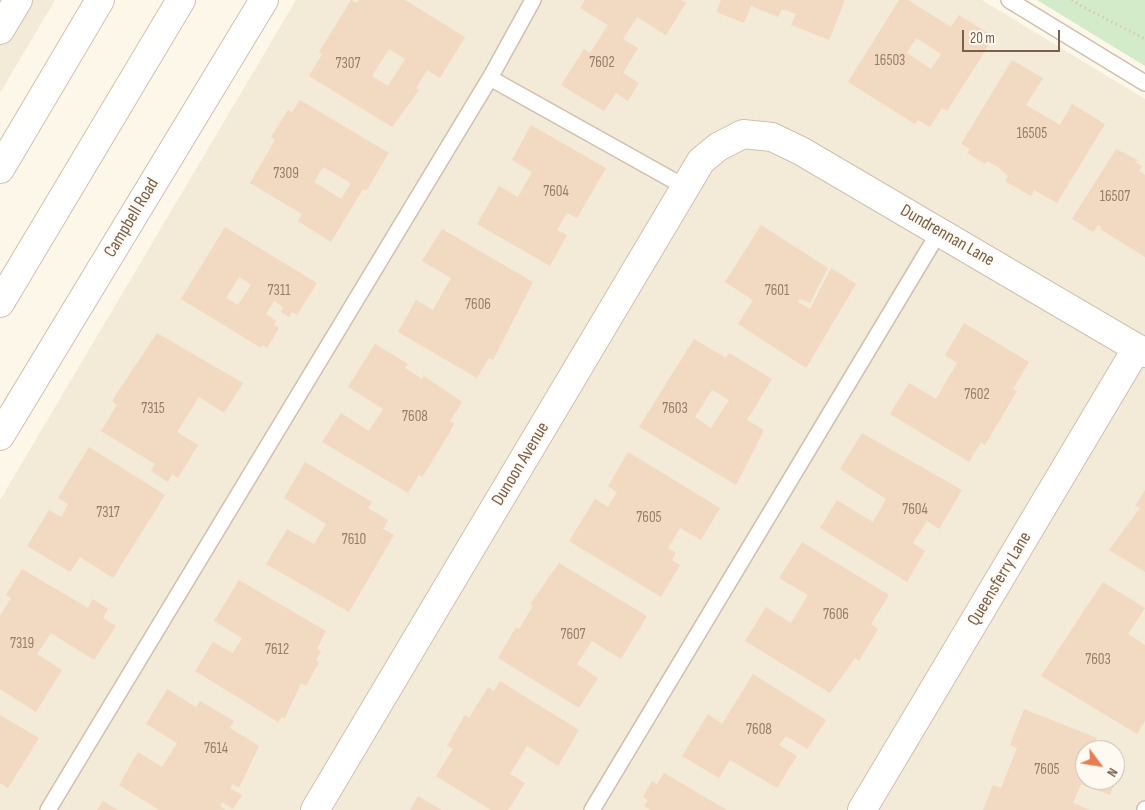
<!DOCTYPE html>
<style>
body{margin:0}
#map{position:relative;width:1145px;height:810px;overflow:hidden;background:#fdf7ea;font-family:"Sofia Sans Condensed",sans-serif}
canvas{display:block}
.north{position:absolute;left:1075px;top:740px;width:50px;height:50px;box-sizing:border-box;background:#fffaf1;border:1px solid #c9bcaf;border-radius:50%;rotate:121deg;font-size:14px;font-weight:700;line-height:20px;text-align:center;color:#78604d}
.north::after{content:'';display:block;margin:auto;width:18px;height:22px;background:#e57e51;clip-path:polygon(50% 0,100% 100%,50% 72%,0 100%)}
.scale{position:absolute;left:962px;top:30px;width:98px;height:22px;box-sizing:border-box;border:2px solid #78604d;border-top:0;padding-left:6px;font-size:15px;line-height:18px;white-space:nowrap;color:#78604d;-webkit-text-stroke:4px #fffaf1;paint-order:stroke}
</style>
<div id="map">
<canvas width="1145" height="810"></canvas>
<div class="north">N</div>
<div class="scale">20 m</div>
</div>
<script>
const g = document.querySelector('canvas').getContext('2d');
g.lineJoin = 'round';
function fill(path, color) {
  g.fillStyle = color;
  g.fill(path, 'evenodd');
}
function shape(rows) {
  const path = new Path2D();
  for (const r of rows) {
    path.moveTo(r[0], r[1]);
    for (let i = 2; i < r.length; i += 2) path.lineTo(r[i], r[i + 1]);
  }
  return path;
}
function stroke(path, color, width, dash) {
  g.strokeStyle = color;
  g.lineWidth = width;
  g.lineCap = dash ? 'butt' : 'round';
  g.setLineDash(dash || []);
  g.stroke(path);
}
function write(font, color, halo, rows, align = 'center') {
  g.font = font + ' "Sofia Sans Condensed",sans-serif';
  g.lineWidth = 4;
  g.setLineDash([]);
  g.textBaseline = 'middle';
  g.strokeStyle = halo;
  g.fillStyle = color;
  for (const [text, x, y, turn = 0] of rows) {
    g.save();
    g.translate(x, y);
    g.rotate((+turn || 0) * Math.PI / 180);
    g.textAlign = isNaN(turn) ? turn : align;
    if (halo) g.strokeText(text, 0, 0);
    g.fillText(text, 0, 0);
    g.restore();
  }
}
const residential = shape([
 [0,0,55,0,0,93],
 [296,0,982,0,1145,99,1145,810,0,810,0,500],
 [1085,750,1115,750,1115,780,1085,780]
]);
const green = shape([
 [1037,0,1145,0,1145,66]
]);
const building = shape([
 [351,0,357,3,359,0,405,0,465,37,440,78,427,70,416,88,419,90,392,127,309,76,322,54,319,52],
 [389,49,405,59,388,86,372,76],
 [585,0,681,0,686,3,666,35,637,17,623,39,638,48,623,73,639,83,628,101,616,93,604,111,561,85,584,49,590,53,608,25,580,8],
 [721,0,845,0,829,40,791,25,796,14,782,9,778,17,751,6,744,23,716,12],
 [899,0,908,0,951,27,959,15,994,37,947,111,942,108,930,127,918,120,915,124,848,82],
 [916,38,941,54,931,69,907,53],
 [1012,60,1043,78,1026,105,1060,125,1072,104,1105,124,1057,203,1034,190,1031,196,1005,181,1008,176,998,167,987,161,985,164,967,153,970,149,961,144],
 [300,100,389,153,366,191,363,189,331,242,298,221,302,214,250,183,275,140,271,137,288,110,292,112],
 [323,167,351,183,341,199,314,182],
 [531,125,606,168,577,218,567,213,557,230,567,235,550,266,477,224,499,186,518,197,532,172,512,160],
 [1116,149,1138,160,1135,162,1142,166,1139,171,1145,175,1145,257,1100,229,1102,227,1098,225,1093,232,1072,219],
 [761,225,828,268,810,303,800,299,798,302,810,309,831,268,856,284,806,368,738,324,753,300,725,282],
 [225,227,317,283,297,315,292,312,289,317,281,312,283,307,274,301,266,314,276,321,274,325,279,328,267,348,262,345,261,348,181,299],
 [239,277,251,285,238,305,226,298],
 [442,229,533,282,493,360,489,358,477,378,398,332,416,300,433,310,451,278,422,261],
 [964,323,1029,362,1013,389,1017,391,985,445,981,442,969,462,890,414,909,383,936,399,957,363,945,355],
 [157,333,243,383,224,413,199,397,177,432,198,445,178,478,172,474,168,482,151,471,155,464,101,431,117,405,112,401],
 [694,339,726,358,729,353,772,379,747,420,764,430,736,485,639,427],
 [712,390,729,400,711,428,695,417],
 [375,344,408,364,405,368,422,379,424,376,462,402,450,421,454,423,450,432,426,471,422,477,419,475,408,493,322,442,341,413,369,431,383,409,348,387],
 [862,433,962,490,939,529,927,521,913,543,925,551,907,582,820,528,837,500,873,522,886,499,840,469],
 [89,447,165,495,113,578,80,557,70,572,27,546,49,510,61,517,68,504,58,498],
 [628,452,720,508,701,540,680,528,668,548,676,553,672,560,680,565,661,597,569,541,595,499,608,507,617,492,608,486],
 [305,462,372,502,368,508,388,520,383,529,394,535,349,612,266,564,287,529,314,544,326,524,284,498],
 [1145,490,1145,572,1109,550,1140,508,1135,506],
 [802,542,889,595,871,624,878,629,859,661,855,658,830,693,745,641,766,607,791,623,808,595,779,578],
 [559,563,647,616,621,659,592,641,577,664,598,678,579,708,498,658,516,627,519,629,533,606,530,604],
 [22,569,88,608,93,599,108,609,103,618,116,626,94,660,51,633,37,654,62,670,36,712,0,689,0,616,11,598,6,595],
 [239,580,326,631,317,649,321,651,316,660,319,662,306,686,301,683,285,718,282,717,278,722,195,671,213,642,233,653,242,638,214,621],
 [1103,582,1145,608,1128,634,1145,645,1145,721,1137,734,1041,676],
 [753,674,826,720,807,749,786,736,779,745,797,756,777,788,730,760,719,778,682,756,708,714,722,724],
 [500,681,579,730,558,766,527,746,510,774,525,783,508,810,491,810,436,776,453,749,447,746,465,715,469,718,488,687,494,691],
 [167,689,196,707,200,701,234,721,230,728,259,746,239,788,233,784,230,788,242,795,233,809,222,802,220,806,226,810,159,810,119,785,138,752,162,767,177,743,146,724],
 [1024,709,1097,738,1093,746,1102,750,1085,750,1085,780,1115,780,1115,756,1124,759,1110,795,1081,784,1073,803,1090,810,983,810,993,785,1001,788,1017,748,1010,745],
 [0,715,39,738,8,788,0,783],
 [664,773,727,810,651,810,644,806,648,800,643,797,652,781,657,784],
 [418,796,442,810,410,810],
 [103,801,118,810,97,810]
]);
const path = shape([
 [1072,0,1085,8,1145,39]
]);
const lane = shape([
 [1009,0,1145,83],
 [490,78,533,0],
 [48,810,490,78,685,187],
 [592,810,939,232],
 [1145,810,1145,809]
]);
const street = shape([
 [0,30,18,0],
 [0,436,264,0],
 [315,810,701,161,718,147,743,134,772,137,801,151,1145,353],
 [862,810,1137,348]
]);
const secondary = shape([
 [0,169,100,0],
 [0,303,181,0]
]);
const numberNames = [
 ["16503",890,61],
 ["7602",602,63],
 ["7307",348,64],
 ["16505",1032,134],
 ["7309",286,174],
 ["7604",556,192],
 ["16507",1115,197],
 ["7311",279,291],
 ["7601",777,291],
 ["7606",478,305],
 ["7602",977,395],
 ["7315",153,409],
 ["7603",675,409],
 ["7608",415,417],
 ["7604",915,510],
 ["7317",108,513],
 ["7605",649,518],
 ["7610",354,540],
 ["7606",836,615],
 ["7607",573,635],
 ["7319",22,644],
 ["7612",277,650],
 ["7603",1098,660],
 ["7608",759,730],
 ["7614",216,749],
 ["7605",1047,770]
];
const streetNames = [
 ["Campbell Road",132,218,-59],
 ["Dundrennan Lane",947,236,30],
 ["Dunoon Avenue",521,464,-59],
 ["Queensferry Lane",1000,579,-59]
];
fill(residential, '#f4ead8');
fill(green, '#d3ebc8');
fill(building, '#f2d9c2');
stroke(lane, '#cfc0af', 18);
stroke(street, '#cfc0af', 30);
stroke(secondary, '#d2c1ad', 30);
stroke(path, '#d8bca4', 3, [1, 4]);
stroke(lane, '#fff', 15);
stroke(street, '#fff', 28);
stroke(secondary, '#fff', 28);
write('15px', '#967e6a', null, numberNames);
write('18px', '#78604d', '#fffaf1', streetNames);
</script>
